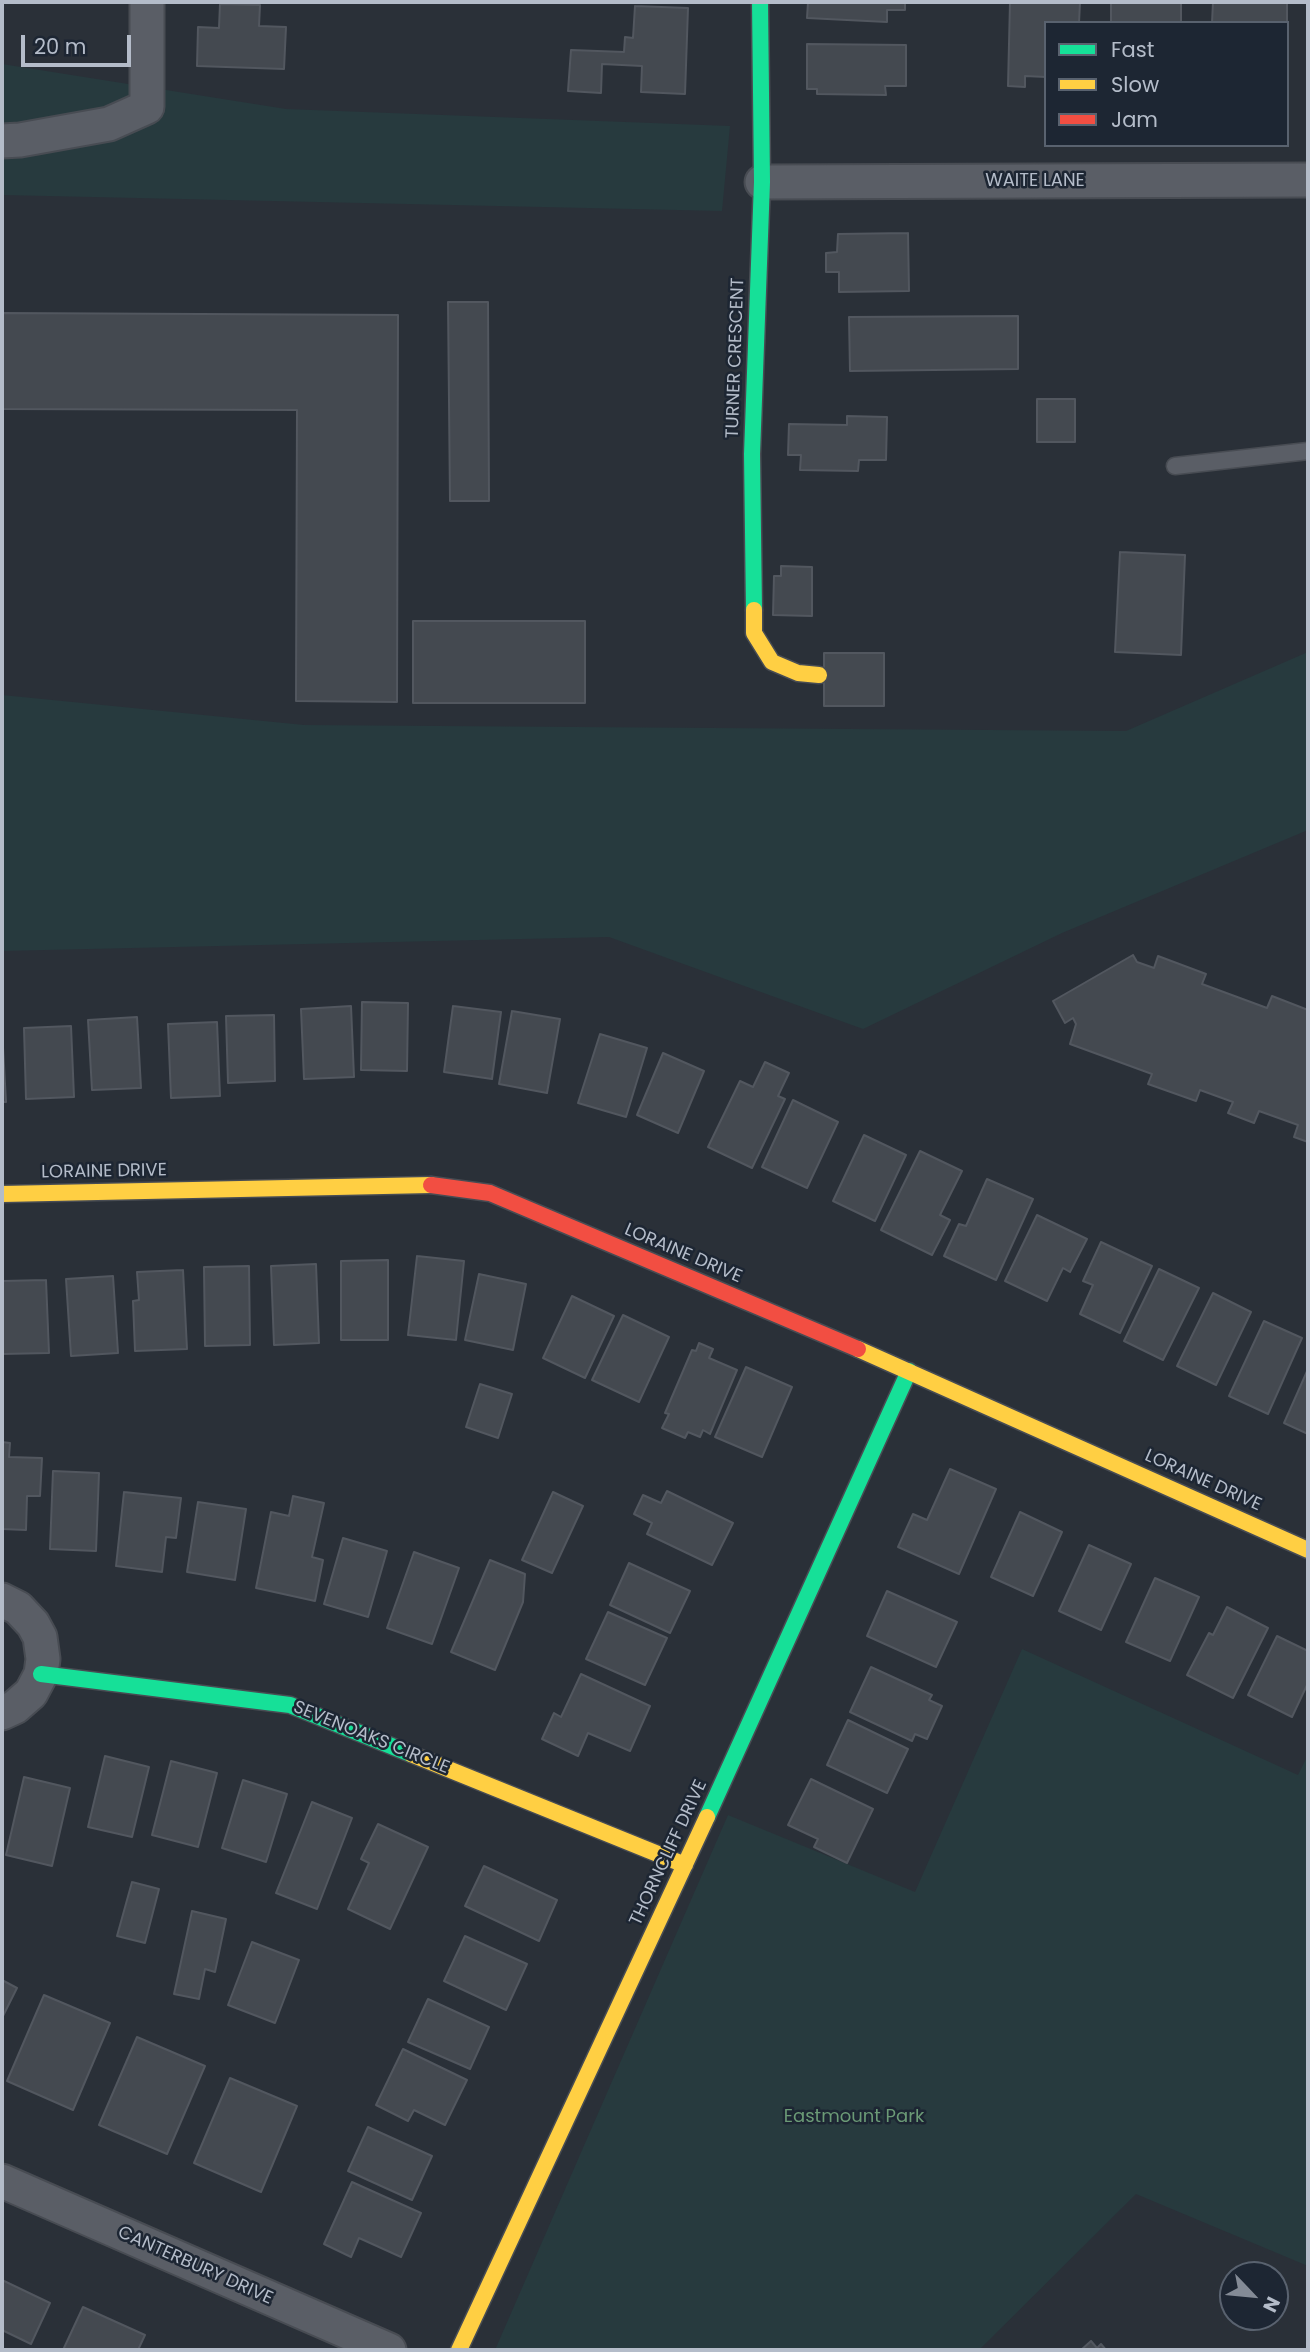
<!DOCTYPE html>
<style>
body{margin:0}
#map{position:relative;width:1310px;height:2352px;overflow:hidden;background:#2a3038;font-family:Poppins,sans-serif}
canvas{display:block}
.frame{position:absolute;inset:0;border:4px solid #b4bcc9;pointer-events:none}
.legend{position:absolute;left:1044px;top:21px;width:245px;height:126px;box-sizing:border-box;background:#1d2633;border:2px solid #59626f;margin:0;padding:9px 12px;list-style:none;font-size:21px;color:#b4bcc9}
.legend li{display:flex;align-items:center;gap:14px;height:35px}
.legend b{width:35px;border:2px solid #59626f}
.north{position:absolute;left:1219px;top:2261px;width:70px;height:70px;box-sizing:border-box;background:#1d2633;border:2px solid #59626f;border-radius:50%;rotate:116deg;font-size:19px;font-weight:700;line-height:28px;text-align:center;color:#b4bcc9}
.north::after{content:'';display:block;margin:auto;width:24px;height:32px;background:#848b96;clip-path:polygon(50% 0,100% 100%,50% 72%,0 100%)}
.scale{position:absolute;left:21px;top:35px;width:110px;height:32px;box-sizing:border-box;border:4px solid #b4bcc9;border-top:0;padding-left:9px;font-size:21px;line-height:24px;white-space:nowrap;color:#b4bcc9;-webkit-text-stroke:5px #1d2633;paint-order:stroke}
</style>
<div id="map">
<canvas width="1310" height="2352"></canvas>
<div class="frame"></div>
<ul class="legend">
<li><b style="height:9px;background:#16e098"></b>Fast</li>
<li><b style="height:9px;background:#ffcf43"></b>Slow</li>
<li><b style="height:9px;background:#f24e42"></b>Jam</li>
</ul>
<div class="north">N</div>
<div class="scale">20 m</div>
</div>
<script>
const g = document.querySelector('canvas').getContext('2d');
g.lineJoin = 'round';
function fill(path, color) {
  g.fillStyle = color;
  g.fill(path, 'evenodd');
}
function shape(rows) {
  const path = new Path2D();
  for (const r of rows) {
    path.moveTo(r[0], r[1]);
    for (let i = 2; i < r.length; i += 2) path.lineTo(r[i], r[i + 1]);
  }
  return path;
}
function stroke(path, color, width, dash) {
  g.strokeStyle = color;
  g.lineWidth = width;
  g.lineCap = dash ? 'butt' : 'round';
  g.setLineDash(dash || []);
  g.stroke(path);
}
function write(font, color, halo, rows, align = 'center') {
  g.font = font + ' Poppins,sans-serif';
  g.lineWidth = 5;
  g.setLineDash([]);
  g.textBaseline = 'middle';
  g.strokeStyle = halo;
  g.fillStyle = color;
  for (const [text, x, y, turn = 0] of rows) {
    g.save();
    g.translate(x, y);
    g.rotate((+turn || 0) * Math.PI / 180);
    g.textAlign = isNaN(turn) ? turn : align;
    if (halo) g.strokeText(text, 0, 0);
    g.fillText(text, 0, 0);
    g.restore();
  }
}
const green = shape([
 [2,64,286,109,730,126,722,211,2,195],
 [1308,652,1308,830,1062,933,863,1029,609,937,2,951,2,695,304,725,1126,731],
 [1022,1649,1298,1775,1308,1755,1308,2266,1136,2194,979,2350,495,2350,728,1815,915,1892]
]);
const building = shape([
 [808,2,905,2,905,10,887,10,887,22,807,18,808,2],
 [1010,2,1080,2,1079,23,1046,23,1046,77,1025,76,1025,87,1008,86,1010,2],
 [1111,2,1181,2,1181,23,1111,23,1111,2],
 [1213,2,1287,2,1287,23,1212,23,1213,2],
 [220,4,260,5,259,26,286,27,284,69,197,66,198,27,219,28,220,4],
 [635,6,688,8,685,94,641,92,642,66,602,64,601,93,568,91,571,50,624,52,625,37,633,38,635,6],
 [807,44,906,45,906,86,885,86,886,95,817,94,817,89,807,89,807,44],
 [908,233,909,291,839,292,839,272,826,272,826,253,837,252,838,234,908,233],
 [448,302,488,302,489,501,450,501,448,302],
 [2,313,398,315,397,702,296,701,297,410,2,409,2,313],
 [1018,316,1018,369,850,371,849,317,1018,316],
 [1037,399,1075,399,1075,442,1037,442,1037,399],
 [847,416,887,417,886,460,859,460,858,471,800,470,801,455,788,455,789,424,847,425,847,416],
 [1120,552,1185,555,1181,655,1115,652,1120,552],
 [781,566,812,567,812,616,773,615,774,576,781,576,781,566],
 [413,621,585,621,585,703,413,703,413,621],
 [824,653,884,653,884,706,824,706,824,653],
 [1133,955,1137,962,1154,968,1158,956,1206,974,1202,984,1267,1008,1272,996,1308,1010,1308,1142,1294,1137,1298,1125,1259,1111,1254,1123,1228,1113,1233,1102,1200,1090,1196,1101,1148,1084,1152,1074,1070,1044,1076,1024,1073,1018,1065,1023,1053,1001,1133,955],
 [362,1002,408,1003,407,1071,361,1070,362,1002],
 [351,1006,354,1077,304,1079,301,1009,351,1006],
 [453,1006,501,1012,492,1079,444,1072,453,1006],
 [512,1011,560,1019,547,1093,499,1084,512,1011],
 [274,1015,275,1081,228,1083,226,1016,274,1015],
 [137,1017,141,1088,92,1090,88,1020,137,1017],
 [217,1022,220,1096,171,1098,168,1024,217,1022],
 [71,1026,74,1097,26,1099,24,1028,71,1026],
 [2,1029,6,1102,2,1102,2,1029],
 [600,1034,647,1048,626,1117,578,1103,600,1034],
 [663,1053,704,1071,678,1133,637,1115,663,1053],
 [765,1062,789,1073,778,1096,785,1099,752,1168,708,1147,740,1081,753,1087,765,1062],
 [793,1100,838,1122,807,1188,762,1167,793,1100],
 [864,1135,906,1155,875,1221,833,1201,864,1135],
 [920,1151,962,1171,940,1215,950,1220,932,1255,881,1230,920,1151],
 [987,1179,1033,1199,996,1280,944,1256,959,1224,966,1226,987,1179],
 [1037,1215,1087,1239,1070,1272,1063,1268,1047,1301,1005,1281,1037,1215],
 [1101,1242,1152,1266,1120,1333,1080,1314,1093,1285,1083,1281,1101,1242],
 [417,1256,464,1261,456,1340,408,1335,417,1256],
 [388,1260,388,1340,341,1340,341,1261,388,1260],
 [316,1264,319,1343,274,1345,271,1266,316,1264],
 [249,1266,250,1345,205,1346,204,1267,249,1266],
 [1159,1269,1199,1288,1163,1360,1124,1341,1159,1269],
 [183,1270,187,1349,135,1351,133,1301,139,1300,137,1272,183,1270],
 [479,1274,526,1284,513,1350,465,1340,479,1274],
 [113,1276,118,1353,71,1356,66,1279,113,1276],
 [46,1280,49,1353,2,1354,3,1281,46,1280],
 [1213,1293,1251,1312,1216,1385,1177,1366,1213,1293],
 [572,1296,614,1316,585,1378,543,1358,572,1296],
 [623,1315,669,1337,639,1402,592,1380,623,1315],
 [1264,1321,1302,1338,1268,1414,1229,1396,1264,1321],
 [699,1343,713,1349,709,1358,737,1370,710,1434,703,1430,700,1437,688,1432,685,1438,662,1428,669,1414,665,1413,692,1350,696,1351,699,1343],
 [746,1367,792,1387,762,1457,715,1437,746,1367],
 [1308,1369,1308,1434,1284,1423,1308,1369],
 [480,1384,512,1394,498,1438,466,1427,480,1384],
 [2,1442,10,1443,9,1457,42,1458,40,1496,27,1496,26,1530,2,1529,2,1442],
 [950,1469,996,1489,959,1574,898,1547,913,1514,927,1520,950,1469],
 [53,1471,99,1473,96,1551,50,1549,53,1471],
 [667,1491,733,1523,712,1565,647,1534,652,1523,634,1514,643,1495,661,1503,667,1491],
 [124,1492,181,1498,176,1538,166,1537,162,1572,116,1566,124,1492],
 [553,1492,583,1506,552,1573,522,1560,553,1492],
 [293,1496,324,1503,312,1557,323,1560,315,1601,256,1588,271,1512,289,1516,293,1496],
 [198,1502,246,1509,235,1580,187,1572,198,1502],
 [1020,1512,1062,1532,1033,1596,991,1577,1020,1512],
 [343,1538,387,1551,368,1617,324,1604,343,1538],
 [1089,1545,1131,1564,1101,1630,1059,1611,1089,1545],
 [414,1552,459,1568,432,1644,387,1628,414,1552],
 [490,1560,525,1574,523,1602,495,1670,451,1652,490,1560],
 [629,1563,690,1591,670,1633,610,1605,629,1563],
 [1155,1578,1199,1597,1170,1661,1126,1642,1155,1578],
 [887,1591,957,1622,936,1667,867,1636,887,1591],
 [1227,1607,1268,1628,1233,1698,1187,1675,1209,1633,1213,1635,1227,1607],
 [608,1612,667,1638,645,1685,586,1659,608,1612],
 [1277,1636,1308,1651,1308,1683,1292,1717,1248,1695,1277,1636],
 [871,1667,932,1695,929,1700,942,1706,927,1739,915,1734,912,1741,850,1712,871,1667],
 [581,1674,650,1706,630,1751,588,1733,578,1756,542,1739,554,1713,561,1717,581,1674],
 [848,1720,908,1749,887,1793,827,1765,848,1720],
 [105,1756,149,1767,132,1837,88,1827,105,1756],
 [171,1761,217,1773,198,1847,152,1835,171,1761],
 [24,1777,70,1788,52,1866,6,1855,24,1777],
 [811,1779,873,1809,847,1863,814,1847,818,1839,788,1825,811,1779],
 [243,1780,287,1794,266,1862,222,1848,243,1780],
 [312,1802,352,1818,317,1909,276,1893,312,1802],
 [378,1824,428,1847,390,1929,348,1909,369,1863,361,1859,378,1824],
 [484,1866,557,1900,539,1941,465,1906,484,1866],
 [132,1882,159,1889,145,1943,117,1936,132,1882],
 [192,1911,226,1919,215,1972,205,1969,199,1999,174,1994,192,1911],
 [465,1936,527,1964,506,2010,444,1981,465,1936],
 [252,1942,299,1960,275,2023,228,2005,252,1942],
 [2,1980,17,1988,2,2018,2,1980],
 [44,1995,110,2023,73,2110,7,2081,44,1995],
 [428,1999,489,2027,470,2069,408,2042,428,1999],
 [137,2037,205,2066,167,2154,99,2125,137,2037],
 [403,2049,467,2080,445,2125,414,2110,408,2121,376,2105,403,2049],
 [230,2078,297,2106,261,2192,194,2163,230,2078],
 [368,2127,432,2156,412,2200,348,2171,368,2127],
 [352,2182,421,2213,401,2257,359,2238,351,2257,324,2244,352,2182],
 [2,2280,50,2303,31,2344,2,2330,2,2280],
 [83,2307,145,2335,138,2350,63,2350,83,2307],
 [1091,2341,1097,2348,1101,2344,1106,2350,1081,2350,1091,2341]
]);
const lane = shape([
 [1175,466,1308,451]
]);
const street = shape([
 [2,141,20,140,109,124,147,107,147,2],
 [762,182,1308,180],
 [2,1600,18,1608,33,1624,40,1637,43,1659,41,1674,31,1693,15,1707,2,1713],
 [2,2181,389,2350]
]);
const fast = shape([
 [754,610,752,454,762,182,760,2],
 [41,1674,290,1705,411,1754],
 [707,1817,909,1371]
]);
const slow = shape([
 [754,610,754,633,772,662,798,673,819,675],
 [2,1194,431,1185],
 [858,1349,1308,1550],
 [411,1754,685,1865],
 [459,2350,707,1817]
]);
const jam = shape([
 [431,1185,490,1193,858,1349]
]);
const streetNames = [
 ["WAITE LANE",1035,181],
 ["TURNER CRESCENT",736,358,-88],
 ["LORAINE DRIVE",104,1172,-1],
 ["LORAINE DRIVE",683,1254,23],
 ["LORAINE DRIVE",1203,1481,24],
 ["SEVENOAKS CIRCLE",371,1738,22],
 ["THORNCLIFF DRIVE",669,1853,-65],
 ["CANTERBURY DRIVE",195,2266,24]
];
const parkNames = [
 ["Eastmount Park",854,2117]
];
fill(green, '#273a3e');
fill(building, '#444950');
stroke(building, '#52575f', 2);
stroke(lane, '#484c53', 19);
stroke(street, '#484c53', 37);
stroke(fast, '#484c53', 19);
stroke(slow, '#484c53', 19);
stroke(jam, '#484c53', 19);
stroke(lane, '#5a5e66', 16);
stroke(street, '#5a5e66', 33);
stroke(fast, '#16e098', 16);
stroke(slow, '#ffcf43', 16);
stroke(jam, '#f24e42', 16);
write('18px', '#b4bcc9', '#1d2633', streetNames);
write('18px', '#6b9a76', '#1d2633', parkNames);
</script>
